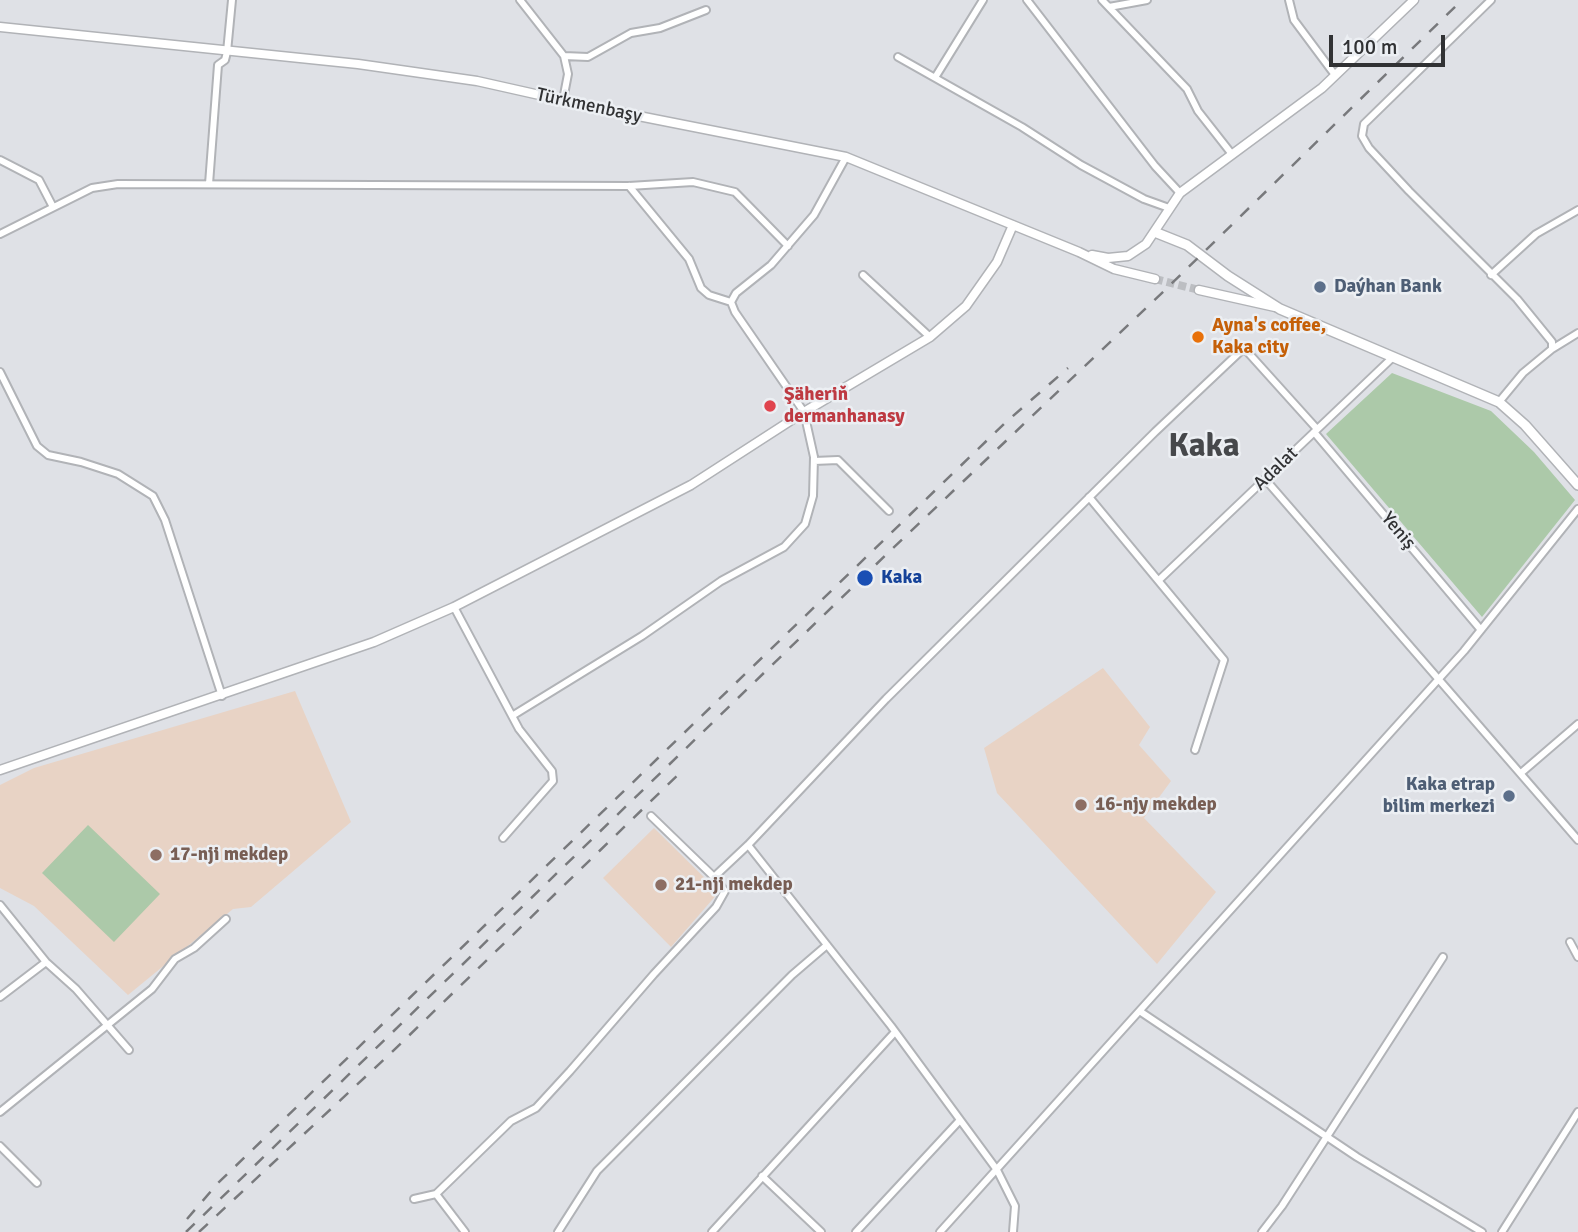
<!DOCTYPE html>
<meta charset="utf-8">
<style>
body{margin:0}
#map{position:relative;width:1578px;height:1232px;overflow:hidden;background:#dfe1e6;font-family:Signika,sans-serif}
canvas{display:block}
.scale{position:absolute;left:1329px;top:35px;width:116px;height:32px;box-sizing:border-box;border:4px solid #313234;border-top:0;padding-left:9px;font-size:21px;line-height:24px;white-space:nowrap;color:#313234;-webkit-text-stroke:5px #eceff3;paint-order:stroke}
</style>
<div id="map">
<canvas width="1578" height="1232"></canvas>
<div class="scale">100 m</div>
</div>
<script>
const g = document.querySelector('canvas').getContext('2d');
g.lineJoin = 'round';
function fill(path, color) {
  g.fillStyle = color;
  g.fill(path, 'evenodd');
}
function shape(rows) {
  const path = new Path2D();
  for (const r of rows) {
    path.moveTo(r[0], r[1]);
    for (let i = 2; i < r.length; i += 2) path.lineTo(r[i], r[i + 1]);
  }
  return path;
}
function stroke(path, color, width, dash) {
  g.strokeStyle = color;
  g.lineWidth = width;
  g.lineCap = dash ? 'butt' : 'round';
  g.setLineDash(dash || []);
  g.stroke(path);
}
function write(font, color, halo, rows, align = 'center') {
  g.font = font + ' Signika,sans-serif';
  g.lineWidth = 5;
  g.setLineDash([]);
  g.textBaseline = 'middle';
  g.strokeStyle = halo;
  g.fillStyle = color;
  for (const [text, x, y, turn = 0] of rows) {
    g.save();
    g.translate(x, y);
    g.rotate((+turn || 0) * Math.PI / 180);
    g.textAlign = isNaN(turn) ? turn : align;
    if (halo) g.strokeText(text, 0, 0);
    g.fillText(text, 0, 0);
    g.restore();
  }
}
const education = shape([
 [1103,668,1150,727,1139,745,1171,781,1144,818,1216,892,1157,964,997,793,984,748],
 [295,691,351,822,251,907,233,909,128,995,34,906,0,888,0,785,34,768],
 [654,828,719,892,671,947,603,878]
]);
const green = shape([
 [1392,373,1491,411,1534,452,1575,500,1482,617,1326,434],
 [88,825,160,894,114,942,42,873]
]);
const tertiaryTunnel = shape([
 [1155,279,1199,290]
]);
const minor = shape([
 [520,0,564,56,568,74,563,100],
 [1027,0,1155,166,1180,193],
 [1102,0,1187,89,1198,111,1231,153],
 [1289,0,1294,20,1335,75],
 [1491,0,1364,124,1362,136,1369,148,1409,191,1517,299,1552,342,1552,349,1523,373,1499,402],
 [1109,7,1147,0],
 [564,56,588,57,631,33,660,28,706,10],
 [898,57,1022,127,1081,165,1144,199,1169,208],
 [936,76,983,0],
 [0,160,39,180,53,207],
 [209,184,218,65,225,60,227,52,232,0],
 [629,186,689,259,701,288,709,295,731,302],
 [0,234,92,188,118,184,629,186,693,182,735,192,788,246],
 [863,275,930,337],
 [1491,275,1536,234,1578,210],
 [1552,349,1578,333],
 [0,372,37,446,48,455,81,462,118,474,153,496,165,520,222,696],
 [1314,432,1481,630],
 [814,461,838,460,889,511],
 [1265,479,1578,840],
 [1089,497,1224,660,1195,750],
 [1159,580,1392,358],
 [454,607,519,729,552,771,553,781,503,838],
 [512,716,642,636,721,581,784,547,805,524,813,496,814,457,804,412,735,312,731,302,736,293,771,265,814,215,846,157],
 [1521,773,1578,724],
 [651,816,714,877,748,845,886,699,1155,432,1244,348,1317,429],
 [748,845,891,1026,997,1170,1015,1206,1013,1232],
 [0,905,46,962,76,989,129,1050],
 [1570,942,1578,957],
 [0,997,46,962],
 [1141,1012,1357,1157,1482,1232],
 [0,1112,152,989,175,959,194,948,226,919],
 [0,1146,37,1183],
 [762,1176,821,1232],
 [436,1194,465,1232],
 [414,1199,436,1194,511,1121,536,1108,570,1071,654,974,716,907,725,891,714,877],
 [558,1232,597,1171,792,975,827,945],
 [712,1232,895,1032],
 [856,1232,960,1120],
 [940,1232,1464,651,1578,509],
 [1262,1232,1282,1206,1443,957],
 [1502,1232,1578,1112]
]);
const tertiary = shape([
 [0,27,358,64,477,81,593,107,846,157,1079,252,1114,269,1155,279],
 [1092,255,1108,258,1128,256,1146,244,1180,193,1322,88,1414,0],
 [1199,290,1275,307],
 [0,770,374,642,454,607,691,485,804,412,930,337,966,306,997,262,1013,225]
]);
const secondary = shape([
 [1157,233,1187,245,1228,276,1280,309,1499,402,1525,425,1578,485]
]);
const rail = shape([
 [187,1219,218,1183,1006,422,1068,368],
 [186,1232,892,549,1164,291,1462,0],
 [199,1232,392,1052,683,770]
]);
const markers = [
 [1320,287,7,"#5c6f8a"],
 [1198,337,7,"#e8710a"],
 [770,406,7,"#e0444e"],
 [865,578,9,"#1a4fb4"],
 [1509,796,7,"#5c6f8a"],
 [1081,805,7,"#8d6e63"],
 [156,855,7,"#8d6e63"],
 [661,885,7,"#8d6e63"]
];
const streetNames = [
 ["Türkmenbaşy",589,106,12],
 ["Adalat",1276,469,-44],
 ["Yeniş",1398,531,50]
];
const serviceNames = [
 ["Daýhan Bank",1334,287],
 ["Kaka etrap",1495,785,"right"],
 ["bilim merkezi",1495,807,"right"]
];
const foodNames = [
 ["Ayna's coffee,",1212,326],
 ["Kaka city",1212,348]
];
const healthNames = [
 ["Şäheriň",784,395],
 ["dermanhanasy",784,417]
];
const transitNames = [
 ["Kaka",881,578]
];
const educationNames = [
 ["16-njy mekdep",1095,805],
 ["17-nji mekdep",170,855],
 ["21-nji mekdep",675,885]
];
const townNames = [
 ["Kaka",1204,447]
];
fill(education, '#e8d3c5');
fill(green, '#acc9a9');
stroke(tertiaryTunnel, '#bcbec2', 8, [8, 4]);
stroke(minor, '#b1b3b7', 10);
stroke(tertiary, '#b1b3b7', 11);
stroke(secondary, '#b1b3b7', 12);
stroke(minor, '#fff', 6);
stroke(tertiary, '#fff', 8);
stroke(secondary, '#fff', 9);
stroke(rail, '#78797c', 2.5, [12, 12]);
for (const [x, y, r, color] of markers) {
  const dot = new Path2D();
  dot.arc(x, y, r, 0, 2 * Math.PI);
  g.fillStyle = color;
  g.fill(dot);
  stroke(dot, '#eceff3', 2.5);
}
write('19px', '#313234', '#eceff3', streetNames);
write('bold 19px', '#4e5e75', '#eceff3', serviceNames, 'left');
write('bold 19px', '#c56008', '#eceff3', foodNames, 'left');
write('bold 19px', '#be3a42', '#eceff3', healthNames, 'left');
write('bold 19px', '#164399', '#eceff3', transitNames, 'left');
write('bold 19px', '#785e54', '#eceff3', educationNames, 'left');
write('bold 33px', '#46484b', '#eceff3', townNames);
</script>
